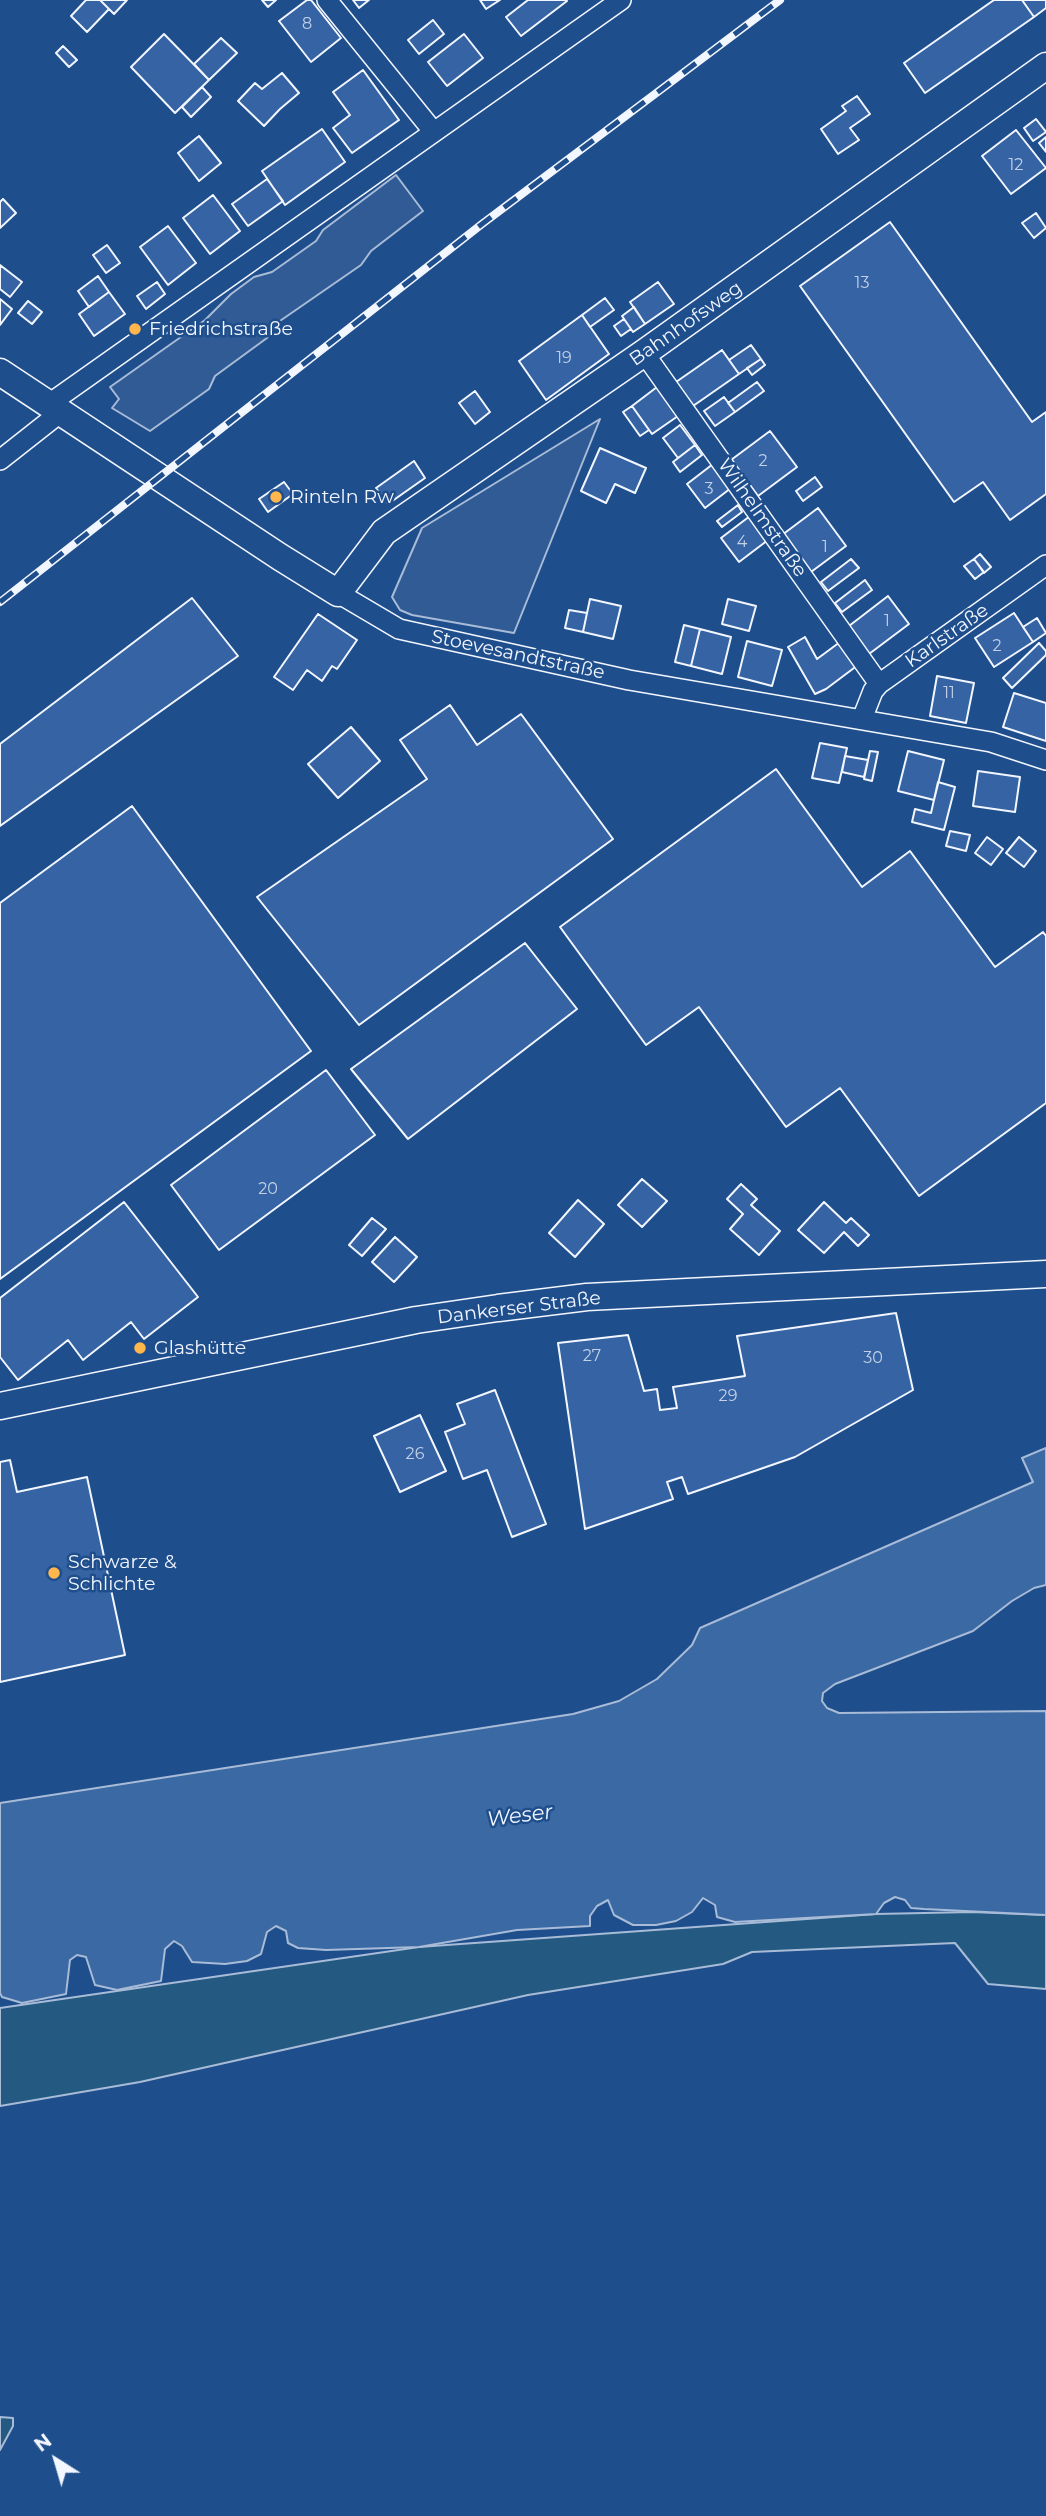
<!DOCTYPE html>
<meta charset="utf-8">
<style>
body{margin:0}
#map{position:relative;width:1046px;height:2516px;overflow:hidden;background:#1f4e8c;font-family:Montserrat,sans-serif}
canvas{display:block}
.north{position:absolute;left:21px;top:2425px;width:70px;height:70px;-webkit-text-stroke:5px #1f4e8c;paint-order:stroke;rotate:323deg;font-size:19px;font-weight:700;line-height:28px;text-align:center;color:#f2f6ff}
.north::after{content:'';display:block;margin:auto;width:24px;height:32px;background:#f2f6ff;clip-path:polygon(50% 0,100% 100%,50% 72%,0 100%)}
</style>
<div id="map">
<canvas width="1046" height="2516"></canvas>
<div class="north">N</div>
</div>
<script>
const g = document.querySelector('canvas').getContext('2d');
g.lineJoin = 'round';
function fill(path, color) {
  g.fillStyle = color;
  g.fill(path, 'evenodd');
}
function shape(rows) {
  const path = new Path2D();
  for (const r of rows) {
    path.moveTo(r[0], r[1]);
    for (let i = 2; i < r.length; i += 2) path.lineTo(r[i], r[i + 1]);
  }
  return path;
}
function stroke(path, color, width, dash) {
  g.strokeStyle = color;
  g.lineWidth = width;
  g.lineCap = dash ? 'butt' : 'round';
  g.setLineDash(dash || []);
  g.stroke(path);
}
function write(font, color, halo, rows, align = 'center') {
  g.font = font + ' Montserrat,sans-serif';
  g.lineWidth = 5;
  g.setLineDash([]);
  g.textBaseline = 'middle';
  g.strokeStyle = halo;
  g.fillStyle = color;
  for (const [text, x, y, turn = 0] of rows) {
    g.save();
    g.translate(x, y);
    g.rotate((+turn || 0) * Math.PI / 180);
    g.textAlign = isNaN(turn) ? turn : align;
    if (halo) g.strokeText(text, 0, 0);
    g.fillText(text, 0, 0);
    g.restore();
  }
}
const green = shape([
 [972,1912,1046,1915,1046,1989,988,1984,955,1943,752,1952,723,1964,528,1995,140,2082,0,2106,0,2008,419,1947,876,1914,972,1912],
 [0,2417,13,2418,13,2426,0,2450,0,2417]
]);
const parking = shape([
 [396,175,423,211,371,251,361,265,277,323,267,338,215,376,209,389,150,431,112,408,119,399,110,387,205,320,231,294,254,277,272,272,316,241,323,230,396,175],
 [600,419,514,633,412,615,400,610,392,597,422,528,600,419]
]);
const water = shape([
 [1046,1448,1046,1585,1034,1588,1012,1601,973,1631,835,1684,823,1693,822,1701,827,1708,839,1713,1046,1711,1046,1915,924,1909,911,1908,905,1900,895,1897,884,1903,876,1914,735,1922,717,1917,715,1905,703,1898,692,1912,676,1921,656,1925,633,1925,614,1915,608,1900,597,1906,590,1916,590,1926,517,1930,419,1947,326,1950,298,1948,288,1943,286,1931,276,1926,267,1932,261,1954,247,1961,225,1964,192,1962,182,1946,174,1941,165,1949,161,1981,117,1990,95,1985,86,1957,77,1955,70,1960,66,1994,22,2003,2,1997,0,1993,0,1803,573,1714,619,1701,657,1679,692,1645,700,1628,1033,1482,1022,1458,1046,1448]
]);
const building = shape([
 [86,0,100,0,109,9,87,32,71,16,86,0],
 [100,0,127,0,114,14,100,0],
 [262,0,276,0,268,7,262,0],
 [307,0,311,0,341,38,311,62,279,21,307,0],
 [353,0,369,0,359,8,353,0],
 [480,0,500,0,486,9,480,0],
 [528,0,566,0,567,1,521,36,506,17,528,0],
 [994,0,1022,0,1034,17,925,93,904,63,994,0],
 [1022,0,1046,0,1046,8,1034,17,1022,0],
 [433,20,444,34,419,54,408,40,433,20],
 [164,34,209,80,175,113,131,67,164,34],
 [464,34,483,58,447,86,428,62,464,34],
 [221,38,237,53,209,80,194,64,221,38],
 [63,46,77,60,69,67,56,53,63,46],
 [363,70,399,120,352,153,333,128,350,115,333,92,363,70],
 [282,73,299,93,280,109,264,126,238,101,255,83,262,89,282,73],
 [202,87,211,97,191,117,182,107,202,87],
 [857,96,870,114,850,128,859,140,838,154,821,129,846,111,842,106,857,96],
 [1036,119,1046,132,1033,141,1024,128,1036,119],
 [322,129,345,162,285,205,262,171,322,129],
 [1016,130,1046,168,1011,194,982,156,1016,130],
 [199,136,221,163,199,181,178,153,199,136],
 [1046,137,1046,152,1039,143,1046,137],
 [267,179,283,201,248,226,232,204,267,179],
 [213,195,240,231,210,254,183,218,213,195],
 [3,199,16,213,0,228,0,202,3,199],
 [1036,213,1046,228,1034,238,1022,223,1036,213],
 [890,222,1032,422,1046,412,1046,494,1010,520,983,482,954,502,800,286,890,222],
 [168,226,196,263,168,285,140,247,168,226],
 [107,245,120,263,106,273,93,255,107,245],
 [0,265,22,282,10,297,0,289,0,265],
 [98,276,109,292,89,307,78,291,98,276],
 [157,282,165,294,146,309,137,296,157,282],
 [658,282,674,304,645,324,630,302,658,282],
 [109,292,125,314,94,336,79,314,109,292],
 [605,298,614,310,590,327,582,315,605,298],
 [0,299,12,309,0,325,0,299],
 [28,301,42,312,32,324,18,313,28,301],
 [634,307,645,324,633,332,622,316,634,307],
 [582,315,609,354,546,400,519,361,582,315],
 [624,319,631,329,621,336,614,326,624,319],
 [751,345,761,359,739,374,729,360,751,345],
 [722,350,739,374,693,406,676,382,722,350],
 [761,359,765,365,752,375,747,368,761,359],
 [757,382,764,391,735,412,728,403,757,382],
 [657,387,678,416,652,434,632,406,657,387],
 [475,391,490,412,475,424,459,403,475,391],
 [724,397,735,412,715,426,704,411,724,397],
 [632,406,649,430,640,436,623,412,632,406],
 [680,425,695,445,678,458,663,438,680,425],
 [770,431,797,467,758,496,731,460,770,431],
 [695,445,702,455,680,472,673,462,695,445],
 [600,448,646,468,635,493,615,484,606,503,581,491,600,448],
 [414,461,425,478,388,504,376,488,414,461],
 [713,464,731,488,705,508,687,484,713,464],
 [815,477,822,487,803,501,796,491,815,477],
 [284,482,293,494,268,512,259,499,284,482],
 [738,505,742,512,722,527,717,521,738,505],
 [818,508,846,546,811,572,782,535,818,508],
 [750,516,768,540,739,562,721,538,750,516],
 [980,554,991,567,984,573,974,559,980,554],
 [851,559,859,568,828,591,821,582,851,559],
 [974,559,984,572,975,579,964,566,974,559],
 [865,580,872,590,842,612,835,603,865,580],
 [888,596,909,624,869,654,849,626,888,596],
 [192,598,238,656,0,826,0,744,192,598],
 [590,599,621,606,613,639,583,632,590,599],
 [728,599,756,606,749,631,722,624,728,599],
 [569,610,587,613,583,632,565,628,569,610],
 [1014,613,1033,642,994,667,975,638,1014,613],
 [318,614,357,640,337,669,332,666,322,681,307,670,293,690,274,677,318,614],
 [1037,618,1046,633,1033,642,1023,627,1037,618],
 [684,625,700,629,691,666,675,662,684,625],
 [700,629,731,637,722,674,691,666,700,629],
 [805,637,817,659,840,642,858,665,826,689,815,694,788,647,805,637],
 [747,641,782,650,772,686,738,677,747,641],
 [1039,643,1046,651,1046,655,1012,688,1003,678,1039,643],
 [937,676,974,683,966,723,930,716,937,676],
 [1014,693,1046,703,1046,741,1003,727,1014,693],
 [450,705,477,745,521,714,613,839,359,1025,257,897,427,779,400,740,450,705],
 [351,727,380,761,338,798,308,764,351,727],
 [820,743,847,748,839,783,812,778,820,743],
 [870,751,878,752,872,781,864,779,870,751],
 [908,751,944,760,934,800,898,791,908,751],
 [845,756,868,760,864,777,842,772,845,756],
 [776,769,862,887,910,851,995,967,1043,932,1046,936,1046,1103,919,1196,840,1088,786,1127,699,1007,646,1045,560,927,776,769],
 [978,771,1020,777,1015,812,973,806,978,771],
 [938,782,955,787,944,830,912,822,915,809,931,813,938,782],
 [132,806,311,1051,0,1279,0,903,132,806],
 [950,831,970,835,966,851,946,846,950,831],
 [987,837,1003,849,991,865,975,853,987,837],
 [1019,837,1036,851,1024,867,1006,853,1019,837],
 [525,943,577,1009,408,1139,351,1069,525,943],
 [326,1070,375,1135,219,1250,171,1185,326,1070],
 [642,1179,667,1201,642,1227,618,1205,642,1179],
 [741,1184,757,1199,751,1205,780,1231,759,1255,730,1229,743,1214,727,1199,741,1184],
 [578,1200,604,1224,575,1257,549,1233,578,1200],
 [124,1202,198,1297,144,1339,131,1322,83,1360,68,1340,18,1380,0,1357,0,1298,124,1202],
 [824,1202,846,1223,851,1218,869,1235,858,1246,844,1232,824,1253,798,1230,824,1202],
 [372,1218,386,1229,362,1256,349,1245,372,1218],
 [395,1237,417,1257,394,1282,372,1262,395,1237],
 [896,1313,913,1390,795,1457,688,1494,682,1477,667,1482,673,1499,585,1529,558,1343,628,1335,644,1391,657,1389,660,1410,677,1408,673,1387,745,1376,737,1336,896,1313],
 [495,1390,546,1524,512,1537,487,1470,463,1479,445,1432,465,1424,457,1404,495,1390],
 [420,1415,446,1471,400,1492,374,1436,420,1415],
 [10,1460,17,1492,87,1477,125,1655,0,1682,0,1462,10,1460]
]);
const street = shape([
 [327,0,433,131],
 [644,353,879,684],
 [49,404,621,0],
 [0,460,61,412],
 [338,593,399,629,629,680,991,742,1046,760],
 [862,719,873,691,879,684,1046,565]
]);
const secondary = shape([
 [0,372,280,557,338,593,384,532,644,353,1046,66],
 [0,1406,416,1320,498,1308,587,1297,1046,1274]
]);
const rail = shape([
 [0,602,482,224,780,0]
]);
const markers = [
 [135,329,7,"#ffb74d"],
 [276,497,7,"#ffb74d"],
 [140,1348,7,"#ffb74d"],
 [54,1573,7,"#ffb74d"]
];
const numberNames = [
 ["8",307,24],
 ["12",1016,165],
 ["13",862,283],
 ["19",564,358],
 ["2",763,461],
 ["3",709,489],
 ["4",742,542],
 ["1",825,547],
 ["1",887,621],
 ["2",997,646],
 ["11",949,693],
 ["20",268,1189],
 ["27",592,1356],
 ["30",873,1358],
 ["29",728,1396],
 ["26",415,1454]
];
const streetNames = [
 ["Bahnhofsweg",686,324,-35],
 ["Wilhelmstraße",762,518,55],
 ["Karlstraße",947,636,-35],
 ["Stoevesandtstraße",518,655,12],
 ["Dankerser Straße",519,1308,-7]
];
const poiNames = [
 ["Friedrichstraße",149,329],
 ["Rinteln Rw",290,497],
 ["Glashütte",154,1348],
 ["Schwarze &",68,1562],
 ["Schlichte",68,1584]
];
const waterNames = [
 ["Weser",520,1816,-7]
];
fill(green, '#245a82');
stroke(green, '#a8bbd7', 2);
fill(parking, '#305b95');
stroke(parking, '#a8bbd7', 2);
fill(water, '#3b69a3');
stroke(water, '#a8bbd7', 2);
fill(building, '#3563a3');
stroke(building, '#f2f6ff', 2);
stroke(street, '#f2f6ff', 22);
stroke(secondary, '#f2f6ff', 29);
stroke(street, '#1f4e8c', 19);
stroke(secondary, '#1f4e8c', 26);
stroke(rail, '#f2f6ff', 8);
stroke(rail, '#1f4e8c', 5, [16]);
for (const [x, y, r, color] of markers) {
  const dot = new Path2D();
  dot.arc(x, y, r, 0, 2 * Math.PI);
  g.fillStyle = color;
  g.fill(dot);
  stroke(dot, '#1f4e8c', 2.5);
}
write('16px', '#c3d1e8', null, numberNames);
write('19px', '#f2f6ff', '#1f4e8c', streetNames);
write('19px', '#f2f6ff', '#1f4e8c', poiNames, 'left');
write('italic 21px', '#f2f6ff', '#1f4e8c', waterNames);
</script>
